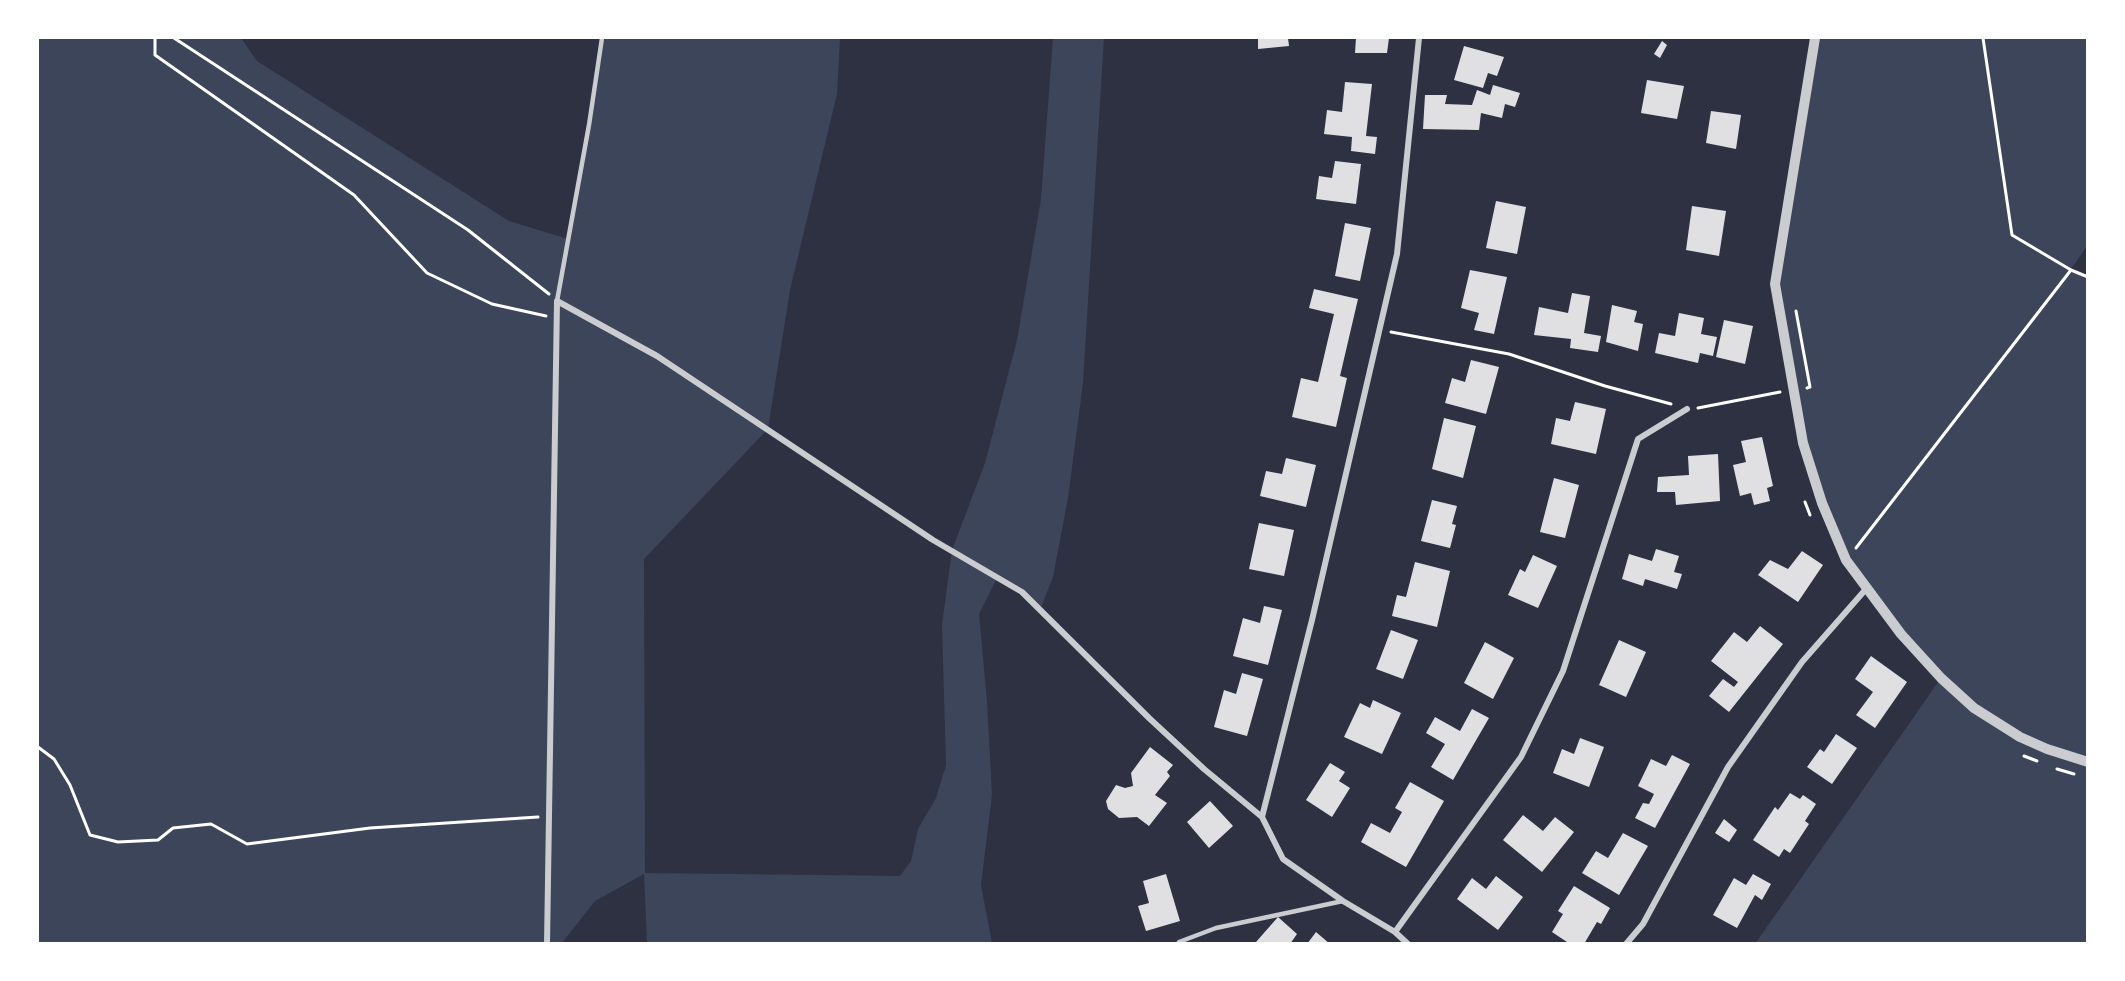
<!DOCTYPE html>
<style>
body{margin:0}
#map{position:relative;width:2125px;height:981px;overflow:hidden;background:#2d3142;font-family:"IBM Plex Sans",sans-serif}
canvas{display:block}
.frame{position:absolute;inset:0;border:39px solid #fff;pointer-events:none}
</style>
<div id="map">
<canvas width="2125" height="981"></canvas>
<div class="frame"></div>
</div>
<script>
const g = document.querySelector('canvas').getContext('2d');
g.lineJoin = 'round';
function fill(path, color) {
  g.fillStyle = color;
  g.fill(path, 'evenodd');
}
function shape(rows) {
  const path = new Path2D();
  for (const r of rows) {
    path.moveTo(r[0], r[1]);
    for (let i = 2; i < r.length; i += 2) path.lineTo(r[i], r[i + 1]);
  }
  return path;
}
function stroke(path, color, width, dash) {
  g.strokeStyle = color;
  g.lineWidth = width;
  g.lineCap = dash ? 'butt' : 'round';
  g.setLineDash(dash || []);
  g.stroke(path);
}
const green = shape([
 [38,38,241,38,257,61,509,221,568,239,601,38,840,38,837,94,790,290,768,429,644,559,645,873,900,876,911,861,918,829,936,798,946,765,942,625,952,550,985,463,1017,340,1041,199,1053,38,1104,38,1083,383,1068,498,1053,577,1040,610,1022,592,997,578,979,614,987,701,992,795,981,885,992,943,647,943,644,874,595,901,562,943,38,943],
 [1815,38,2087,38,2087,246,2071,269,2088,277,2087,943,1755,944,1941,678,1846,560,1803,443,1775,284]
]);
const building = shape([
 [1258,38,1288,38,1289,46,1258,49],
 [1356,38,1389,38,1387,53,1355,53],
 [1662,41,1667,45,1660,58,1654,54],
 [1464,46,1504,57,1497,76,1488,73,1483,88,1454,80],
 [1647,80,1684,86,1677,119,1641,113],
 [1345,82,1372,84,1366,136,1377,137,1375,154,1351,151,1352,137,1324,134,1327,110,1342,112],
 [1493,85,1520,93,1515,107,1505,104,1502,118,1481,113,1479,130,1423,129,1425,95,1447,95,1445,104,1472,105,1477,90,1490,95],
 [1711,111,1741,115,1736,149,1706,143],
 [1335,161,1361,164,1356,204,1316,199,1319,176,1332,178],
 [1496,201,1526,207,1517,254,1486,248],
 [1692,206,1726,211,1719,256,1686,250],
 [1345,223,1371,228,1360,281,1335,276],
 [1470,270,1507,277,1494,334,1474,330,1479,313,1461,308],
 [1314,289,1358,299,1340,376,1347,378,1336,427,1292,417,1301,378,1318,382,1334,314,1309,308],
 [1572,293,1590,296,1584,333,1601,336,1598,352,1570,348,1571,339,1534,335,1539,307,1568,313],
 [1612,305,1637,311,1634,322,1643,324,1638,351,1606,342],
 [1679,313,1704,318,1701,334,1717,337,1713,356,1700,353,1698,363,1655,353,1659,333,1675,336],
 [1724,320,1753,326,1745,364,1716,357],
 [1471,360,1499,367,1486,414,1445,403,1452,378,1465,382],
 [1575,402,1606,409,1596,454,1551,444,1556,418,1570,421],
 [1444,418,1476,426,1463,478,1432,469],
 [1762,437,1773,486,1767,488,1770,501,1754,505,1751,493,1740,496,1733,465,1746,462,1741,441],
 [1718,454,1720,501,1676,505,1675,492,1657,492,1658,477,1689,475,1688,456],
 [1286,458,1316,465,1306,507,1260,496,1266,471,1282,474],
 [1554,478,1579,485,1565,538,1540,532],
 [1432,500,1457,506,1452,524,1456,525,1450,548,1421,541],
 [1259,523,1294,530,1284,576,1249,569],
 [1656,549,1679,556,1674,572,1682,574,1677,589,1645,579,1643,586,1622,579,1629,554,1652,561],
 [1802,551,1823,565,1798,602,1758,575,1770,560,1788,569],
 [1533,555,1557,566,1538,608,1508,595,1520,569,1525,572],
 [1415,562,1450,571,1437,627,1392,616,1397,595,1406,597],
 [1264,606,1282,610,1268,665,1233,656,1243,618,1260,623],
 [1760,626,1783,644,1729,712,1709,696,1723,679,1734,687,1738,682,1711,661,1734,632,1747,642],
 [1391,630,1418,640,1403,679,1376,669],
 [1619,640,1646,652,1626,697,1599,685],
 [1485,642,1514,658,1493,699,1464,683],
 [1871,656,1907,682,1875,728,1856,715,1873,692,1855,679],
 [1242,673,1263,679,1247,736,1214,727,1224,690,1236,694],
 [1373,700,1401,713,1382,754,1344,737,1360,703,1370,708],
 [1472,709,1489,718,1453,780,1431,767,1445,744,1426,733,1435,717,1460,731],
 [1836,734,1857,748,1832,784,1807,767,1820,749,1824,752],
 [1580,738,1604,747,1589,787,1553,773,1562,749,1574,754],
 [1150,747,1173,765,1167,772,1170,776,1155,795,1167,803,1149,826,1137,817,1119,818,1108,809,1106,801,1116,785,1125,788,1133,786,1131,773],
 [1672,755,1690,764,1655,828,1635,818,1643,803,1649,804,1654,794,1638,786,1651,759,1666,766],
 [1330,763,1345,772,1339,781,1350,788,1332,817,1306,800],
 [1410,782,1444,801,1406,867,1361,842,1371,823,1390,833,1402,812,1395,808],
 [1790,793,1800,799,1803,795,1816,804,1805,821,1809,824,1790,853,1784,849,1779,857,1753,840,1775,807,1778,810],
 [1210,801,1233,826,1209,848,1187,822],
 [1523,815,1543,831,1555,817,1574,832,1542,872,1503,840],
 [1724,819,1737,830,1729,842,1715,833],
 [1623,833,1648,846,1619,895,1582,873,1596,851,1608,858],
 [1166,874,1180,921,1146,931,1138,906,1149,903,1143,881],
 [1753,874,1771,884,1762,900,1755,895,1737,928,1713,915,1734,878,1746,885],
 [1496,876,1523,897,1498,930,1457,899,1472,878,1486,889],
 [1574,886,1610,908,1601,924,1597,922,1584,944,1570,944,1552,932,1563,914,1558,911],
 [1278,917,1297,934,1290,944,1257,944,1256,942],
 [1316,932,1330,944,1307,944]
]);
const path = shape([
 [155,38,155,55,354,195,427,273,492,304,546,316],
 [174,38,468,230,549,294],
 [1983,38,2012,235,2071,270],
 [1796,311,1810,387,1807,388],
 [1391,332,1509,354,1605,386,1671,404],
 [1698,408,1780,392],
 [1805,502,1810,515],
 [1856,548,2071,270,2088,277],
 [38,747,54,759,70,785,90,835,118,842,158,840,173,828,211,824,247,844,370,828,538,817],
 [2024,756,2037,761],
 [2057,769,2074,774]
]);
const service = shape([
 [557,301,589,125,602,38],
 [1179,942,1216,928,1343,901]
]);
const minor = shape([
 [1262,817,1312,620,1397,254,1419,38],
 [1395,932,1521,757,1563,671,1638,439,1687,409],
 [547,944,557,301,657,356,933,540,1022,592,1149,718,1204,769,1262,817,1283,859,1343,901,1395,932,1408,944],
 [1626,944,1643,924,1728,767,1802,662,1866,589]
]);
const tertiary = shape([
 [1815,38,1775,284,1803,443,1822,503,1846,560,1901,634,1941,678,1974,708,2020,737,2047,749,2088,762]
]);
fill(green, '#3c4559');
fill(building, '#e0e0e3');
stroke(path, '#fff', 3);
stroke(service, '#caccd0', 4.5);
stroke(minor, '#caccd0', 6);
stroke(tertiary, '#caccd0', 10);
</script>
